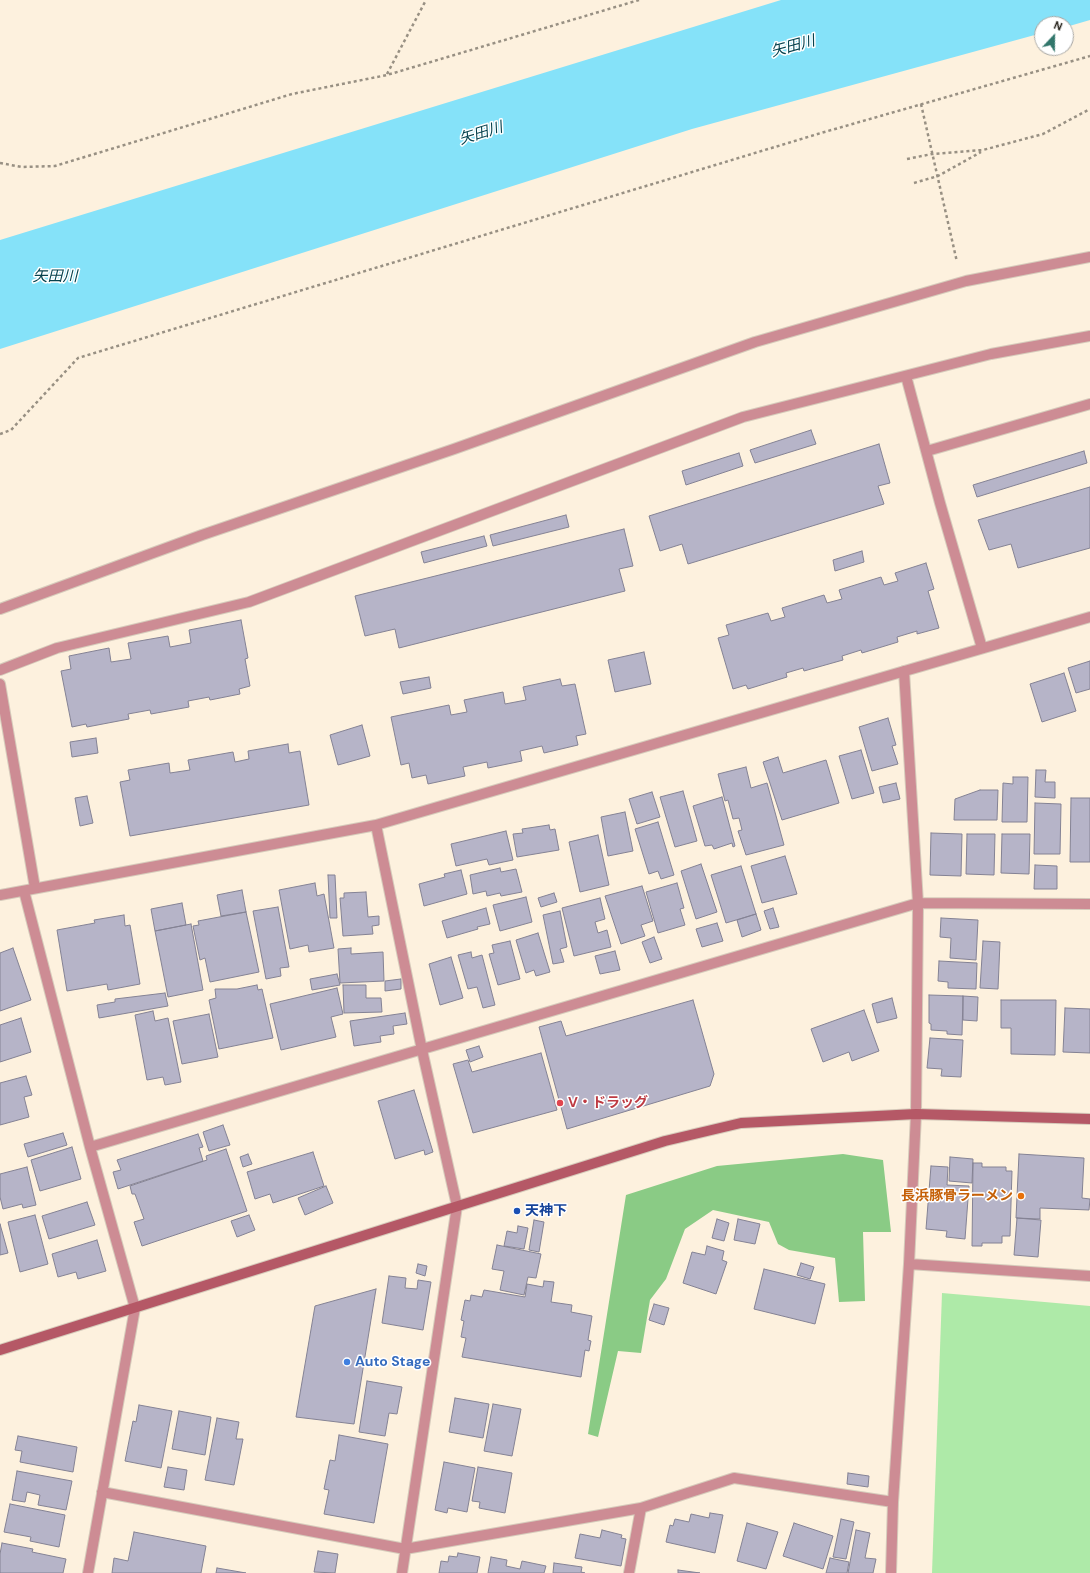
<!DOCTYPE html>
<meta charset="utf-8">
<style>
body{margin:0}
#map{position:relative;width:1090px;height:1573px;overflow:hidden;background:#fdf1de;font-family:"DM Sans",sans-serif}
canvas{display:block}
.north{position:absolute;left:1034px;top:16px;width:40px;height:40px;box-sizing:border-box;background:#fff;border:1px solid #a7a6a3;border-radius:50%;rotate:22deg;font-size:11px;font-weight:700;line-height:16px;text-align:center;color:#242019}
.north::after{content:'';display:block;margin:auto;width:14px;height:18px;background:#31766b;clip-path:polygon(50% 0,100% 100%,50% 72%,0 100%)}
</style>
<div id="map">
<canvas width="1090" height="1573"></canvas>
<div class="north">N</div>
</div>
<script>
const g = document.querySelector('canvas').getContext('2d');
g.lineJoin = 'round';
function fill(path, color) {
  g.fillStyle = color;
  g.fill(path, 'evenodd');
}
function shape(rows) {
  const path = new Path2D();
  for (const r of rows) {
    path.moveTo(r[0], r[1]);
    for (let i = 2; i < r.length; i += 2) path.lineTo(r[i], r[i + 1]);
  }
  return path;
}
function stroke(path, color, width, dash) {
  g.strokeStyle = color;
  g.lineWidth = width;
  g.lineCap = dash ? 'butt' : 'round';
  g.setLineDash(dash || []);
  g.stroke(path);
}
function write(font, color, halo, rows, align = 'center') {
  g.font = font + ' "DM Sans","Noto Sans JP",sans-serif';
  g.lineWidth = 3;
  g.setLineDash([]);
  g.textBaseline = 'middle';
  g.strokeStyle = halo;
  g.fillStyle = color;
  for (const [text, x, y, turn = 0] of rows) {
    g.save();
    g.translate(x, y);
    g.rotate((+turn || 0) * Math.PI / 180);
    g.textAlign = isNaN(turn) ? turn : align;
    if (halo) g.strokeText(text, 0, 0);
    g.fillText(text, 0, 0);
    g.restore();
  }
}
const green = shape([
 [942,1293,1090,1306,1090,1573,932,1573]
]);
const forest = shape([
 [843,1154,883,1160,891,1232,863,1232,865,1301,839,1302,835,1258,789,1250,778,1244,769,1222,713,1210,685,1229,666,1279,650,1300,641,1353,618,1351,598,1437,588,1434,626,1195,717,1166]
]);
const water = shape([
 [781,0,1090,0,1090,20,1066,27,1066,24,1042,24,1042,33,692,129,0,349,0,240]
]);
const building = shape([
 [811,430,816,444,755,463,750,450,811,430],
 [879,444,890,483,878,486,884,504,688,564,682,544,660,551,649,516,879,444],
 [1084,451,1087,463,977,497,973,485,1084,451],
 [739,453,743,466,686,485,682,471,739,453],
 [1090,487,1090,548,1018,568,1011,544,989,550,978,520,1090,487],
 [566,515,569,527,493,546,490,535,566,515],
 [624,529,633,566,619,569,625,591,399,648,395,629,365,636,355,596,624,529],
 [484,536,487,546,424,563,421,552,484,536],
 [862,551,864,562,835,571,833,560,862,551],
 [926,563,934,589,928,591,939,628,917,634,917,631,897,637,898,642,862,653,861,650,842,656,843,660,804,671,803,668,786,673,787,677,748,689,746,685,733,689,718,638,729,635,726,625,768,613,771,621,785,617,782,608,824,595,827,603,842,599,839,590,881,577,884,585,898,581,895,573,926,563],
 [241,620,248,658,245,659,250,686,239,689,240,694,210,700,209,697,188,701,189,707,151,714,150,710,128,714,129,719,87,727,86,724,72,727,61,671,71,669,69,656,109,648,111,662,131,659,128,643,168,636,170,647,191,643,189,630,241,620],
 [644,652,651,684,615,692,608,660,644,652],
 [1090,661,1090,689,1076,693,1068,668,1090,661],
 [1064,673,1076,711,1042,722,1030,684,1064,673],
 [429,677,431,688,403,694,400,682,429,677],
 [560,679,562,686,575,684,586,734,576,736,578,745,544,753,542,746,520,751,522,761,488,768,487,762,463,767,465,776,428,784,426,775,412,778,409,763,401,765,391,717,449,705,451,715,467,712,464,700,503,692,505,704,526,700,523,687,560,679],
 [888,718,896,745,892,746,898,764,872,771,859,727,888,718],
 [362,725,370,756,338,765,330,735,362,725],
 [96,738,98,753,72,757,70,742,96,738],
 [288,744,289,753,300,751,309,805,130,836,120,782,130,780,128,770,169,763,170,773,190,770,188,760,233,752,235,762,249,759,248,751,288,744],
 [861,750,874,793,852,799,839,756,861,750],
 [778,757,783,773,826,760,839,803,782,820,763,762,778,757],
 [746,767,751,788,767,783,784,845,746,855,738,831,742,830,739,818,733,819,728,800,725,801,718,774,746,767],
 [1036,770,1046,770,1045,782,1055,782,1055,798,1035,797,1036,770],
 [1013,777,1028,777,1027,822,1002,822,1003,783,1013,784,1013,777],
 [896,783,900,799,883,803,879,787,896,783],
 [980,790,998,790,997,820,954,820,955,799,980,790],
 [683,791,697,841,675,847,660,797,683,791],
 [652,792,660,817,637,824,629,799,652,792],
 [87,796,93,823,80,826,75,798,87,796],
 [722,797,735,846,733,847,732,843,714,849,712,845,705,846,693,806,722,797],
 [1071,798,1090,798,1090,862,1070,862,1071,798],
 [1035,803,1061,804,1060,854,1034,854,1035,803],
 [625,812,633,851,608,856,601,817,625,812],
 [658,822,674,875,661,879,658,871,649,874,635,829,658,822],
 [549,825,550,830,555,829,559,850,517,857,513,834,523,833,522,829,549,825],
 [506,831,513,860,489,865,487,859,456,866,451,844,506,831],
 [931,833,962,834,961,876,930,875,931,833],
 [967,834,995,834,994,875,966,874,967,834],
 [1002,834,1030,834,1029,874,1001,873,1002,834],
 [598,835,609,885,580,892,569,842,598,835],
 [785,856,797,894,762,903,751,866,785,856],
 [701,864,717,912,696,919,681,871,701,864],
 [1035,865,1057,866,1057,889,1034,889,1035,865],
 [741,866,756,914,726,923,711,875,741,866],
 [500,868,501,872,516,869,522,892,501,896,500,893,487,896,486,891,473,894,470,875,500,868],
 [461,870,467,894,424,906,419,884,445,877,444,874,461,870],
 [328,875,335,875,337,918,330,918,328,875],
 [315,883,317,896,324,894,334,948,309,952,308,945,290,949,279,890,315,883],
 [677,883,684,908,680,909,685,925,658,933,646,892,677,883],
 [642,886,653,921,641,925,645,936,621,944,605,896,642,886],
 [242,890,246,912,221,916,217,895,242,890],
 [366,892,368,917,379,916,379,925,372,926,373,934,343,936,340,898,344,898,344,893,366,892],
 [554,893,557,902,541,907,538,898,554,893],
 [526,897,532,922,500,931,493,905,526,897],
 [600,898,605,919,595,922,598,933,607,930,611,947,574,956,562,908,600,898],
 [182,903,186,925,155,931,151,909,182,903],
 [278,907,289,967,280,968,281,976,266,979,253,911,278,907],
 [486,908,490,924,477,927,478,929,447,938,442,921,486,908],
 [773,908,779,927,770,929,764,911,773,908],
 [560,911,567,947,560,949,564,962,553,964,543,915,560,911],
 [246,912,259,972,210,982,205,958,200,960,193,926,199,925,198,921,246,912],
 [756,914,761,930,742,937,737,920,756,914],
 [124,915,125,926,130,925,140,984,108,990,107,984,67,991,57,930,95,923,94,920,124,915],
 [941,918,978,920,976,960,950,958,951,938,940,937,941,918],
 [717,923,723,941,702,947,696,929,717,923],
 [191,924,203,990,168,997,155,931,191,924],
 [538,933,550,972,536,976,534,970,526,973,516,940,538,933],
 [654,937,662,959,650,963,642,942,654,937],
 [510,941,520,979,498,985,489,954,494,953,492,945,510,941],
 [983,941,1000,942,998,989,980,988,983,941],
 [13,948,31,1000,0,1011,0,953,13,948],
 [351,948,351,954,383,952,384,981,340,983,338,949,351,948],
 [615,951,620,970,600,974,595,956,615,951],
 [471,952,472,958,482,955,495,1005,483,1008,477,987,468,989,458,955,471,952],
 [451,957,463,998,440,1005,429,964,451,957],
 [939,961,977,963,976,989,948,988,948,982,938,981,939,961],
 [337,974,340,985,312,990,310,979,337,974],
 [401,979,401,989,385,991,385,981,401,979],
 [257,985,258,990,262,989,273,1038,219,1049,209,1000,216,998,215,989,237,989,257,985],
 [343,985,366,985,366,998,381,998,382,1012,344,1013,343,985],
 [337,988,343,1014,331,1017,336,1037,281,1050,270,1004,337,988],
 [165,993,168,1006,99,1018,97,1005,115,1002,115,999,165,993],
 [929,995,963,996,962,1035,947,1034,947,1031,931,1030,931,1024,929,1023,929,995],
 [963,996,978,997,977,1021,963,1020,963,996],
 [892,998,897,1018,877,1023,872,1004,892,998],
 [693,1000,714,1074,710,1086,567,1129,539,1027,561,1021,566,1036,693,1000],
 [1001,1000,1056,1000,1055,1055,1011,1054,1011,1028,1001,1028,1001,1000],
 [1065,1008,1090,1009,1090,1053,1063,1052,1065,1008],
 [864,1010,879,1051,852,1061,849,1052,823,1062,811,1029,864,1010],
 [153,1011,155,1021,168,1018,181,1082,165,1085,163,1077,147,1080,135,1015,153,1011],
 [405,1013,407,1024,393,1026,394,1034,380,1036,381,1042,354,1046,350,1021,405,1013],
 [209,1014,218,1057,182,1064,173,1021,209,1014],
 [21,1018,31,1052,0,1062,0,1025,21,1018],
 [930,1038,963,1040,961,1077,941,1076,942,1069,927,1068,930,1038],
 [479,1046,483,1057,470,1062,466,1050,479,1046],
 [541,1053,557,1110,473,1133,453,1064,468,1060,472,1072,541,1053],
 [26,1076,32,1095,24,1097,29,1117,0,1125,0,1083,26,1076],
 [414,1090,433,1152,425,1155,424,1150,395,1159,378,1101,414,1090],
 [223,1125,230,1145,209,1151,203,1132,223,1125],
 [63,1133,67,1145,28,1157,24,1144,63,1133],
 [198,1134,203,1147,199,1148,203,1161,118,1189,113,1172,121,1170,117,1160,198,1134],
 [72,1147,81,1179,40,1191,31,1160,72,1147],
 [226,1149,247,1211,142,1246,134,1222,144,1219,135,1194,132,1194,130,1186,207,1160,206,1156,226,1149],
 [313,1152,324,1186,273,1203,270,1194,255,1199,247,1172,313,1152],
 [248,1154,252,1164,243,1167,240,1157,248,1154],
 [1019,1154,1084,1158,1082,1198,1090,1199,1089,1210,1040,1208,1040,1219,1016,1218,1019,1154],
 [950,1157,973,1159,972,1183,949,1181,950,1157],
 [973,1163,982,1163,982,1167,1006,1167,1006,1171,1012,1171,1010,1236,1002,1236,1002,1243,982,1243,982,1246,972,1246,973,1163],
 [931,1166,948,1167,947,1185,969,1186,965,1239,946,1237,947,1231,926,1229,931,1166],
 [27,1167,36,1205,23,1208,22,1204,3,1209,0,1197,0,1174,27,1167],
 [326,1186,333,1203,305,1215,298,1198,326,1186],
 [87,1202,95,1225,49,1239,42,1216,87,1202],
 [35,1215,48,1264,20,1272,8,1222,35,1215],
 [249,1215,255,1230,237,1237,231,1221,249,1215],
 [1017,1218,1041,1220,1038,1257,1014,1255,1017,1218],
 [717,1219,729,1223,724,1241,712,1238,717,1219],
 [738,1219,760,1224,755,1244,734,1240,738,1219],
 [534,1220,544,1222,539,1252,529,1250,534,1220],
 [0,1224,8,1253,0,1255,0,1224],
 [518,1226,528,1228,524,1249,504,1246,507,1231,517,1233,518,1226],
 [97,1240,106,1271,78,1279,76,1272,58,1277,52,1254,97,1240],
 [497,1245,541,1254,536,1278,528,1277,524,1295,500,1290,504,1271,492,1269,497,1245],
 [707,1246,724,1251,722,1260,727,1262,716,1294,683,1283,692,1252,705,1255,707,1246],
 [801,1263,814,1267,810,1279,797,1275,801,1263],
 [418,1264,427,1266,425,1276,416,1273,418,1264],
 [764,1269,825,1284,815,1324,754,1309,764,1269],
 [389,1276,406,1278,405,1288,417,1289,418,1280,431,1282,423,1330,382,1323,389,1276],
 [544,1281,554,1282,551,1302,572,1305,571,1312,592,1316,588,1340,591,1341,589,1351,585,1350,581,1377,462,1357,466,1338,461,1337,464,1321,461,1320,465,1300,470,1301,471,1295,482,1297,484,1290,525,1297,527,1284,543,1287,544,1281],
 [376,1289,354,1424,296,1417,315,1306,376,1289],
 [654,1304,669,1308,664,1325,649,1320,654,1304],
 [367,1381,402,1387,397,1414,389,1413,385,1436,359,1432,367,1381],
 [455,1398,489,1404,483,1438,449,1432,455,1398],
 [493,1404,521,1409,512,1456,484,1451,493,1404],
 [139,1405,172,1411,161,1468,125,1461,133,1421,136,1422,139,1405],
 [179,1411,211,1417,205,1455,172,1449,179,1411],
 [217,1418,239,1422,236,1439,243,1439,234,1485,205,1480,217,1418],
 [339,1435,388,1444,374,1523,324,1514,329,1490,324,1489,330,1460,335,1461,339,1435],
 [18,1436,77,1447,73,1472,20,1462,22,1451,15,1450,18,1436],
 [444,1462,475,1468,467,1512,448,1508,447,1513,435,1510,444,1462],
 [168,1467,187,1470,184,1490,164,1487,168,1467],
 [478,1467,512,1473,505,1513,479,1508,480,1502,472,1501,478,1467],
 [17,1471,72,1481,66,1510,38,1505,40,1495,27,1492,25,1502,12,1500,17,1471],
 [848,1473,869,1476,868,1487,847,1484,848,1473],
 [10,1504,65,1515,59,1547,30,1541,31,1537,4,1532,10,1504],
 [710,1513,723,1515,715,1553,666,1542,670,1525,673,1526,675,1519,689,1522,691,1514,709,1518,710,1513],
 [841,1519,854,1522,846,1559,833,1557,841,1519],
 [747,1523,778,1532,766,1569,737,1561,747,1523],
 [794,1523,833,1536,823,1569,783,1556,794,1523],
 [602,1530,622,1535,621,1538,626,1539,621,1566,575,1558,580,1534,600,1538,602,1530],
 [856,1530,870,1533,865,1558,876,1559,873,1573,848,1573,856,1530],
 [134,1532,206,1546,201,1573,112,1573,114,1558,128,1561,134,1532],
 [2,1543,33,1549,32,1552,66,1559,63,1573,0,1573,0,1554,2,1543],
 [318,1551,338,1554,335,1573,314,1572,318,1551],
 [458,1553,480,1557,477,1573,439,1573,441,1561,448,1562,449,1556,457,1557,458,1553],
 [491,1557,507,1560,506,1566,520,1569,522,1561,546,1566,544,1573,488,1573,491,1557],
 [830,1558,849,1562,847,1573,826,1573,830,1558],
 [554,1563,582,1567,581,1572,585,1573,553,1573,554,1563],
 [217,1568,246,1573,216,1573,217,1568],
 [678,1570,700,1573,678,1573,678,1570]
]);
const path = shape([
 [387,74,426,0],
 [921,104,957,262],
 [907,159,932,154,983,150,1043,134,1090,109],
 [0,163,22,167,55,166,292,94,387,75,639,0],
 [914,183,938,176,981,152],
 [0,434,11,430,78,358,821,133,1090,56]
]);
const lane = shape([
 [906,376,940,503,982,648],
 [927,451,1090,404],
 [0,670,57,648,249,602,743,417,991,354,1090,336],
 [0,684,35,888]
]);
const street = shape([
 [0,609,202,535,454,449,755,342,966,281,1090,257],
 [376,825,422,1050,457,1206,402,1573],
 [24,891,90,1147,135,1308,88,1573],
 [0,895,376,825,1090,617],
 [90,1147,918,903,1090,904],
 [909,1264,1090,1276],
 [102,1492,405,1549,641,1508,734,1478,893,1502],
 [629,1573,641,1508],
 [891,1573,893,1502,909,1264,916,1114,918,903,904,671]
]);
const secondary = shape([
 [0,1350,665,1141,741,1123,916,1114,1090,1119]
]);
const markers = [
 [560,1103,4,"#e0444e"],
 [1021,1196,4,"#e8710a"],
 [517,1211,4,"#1a4fb4"],
 [347,1362,4,"#3f7fe0"]
];
const healthNames = [
 ["V・ドラッグ",568,1103]
];
const foodNames = [
 ["長浜豚骨ラーメン",1013,1196]
];
const transitNames = [
 ["天神下",525,1211]
];
const shopNames = [
 ["Auto Stage",355,1362]
];
const waterNames = [
 ["矢田川",793,47,-15],
 ["矢田川",481,134,-17],
 ["矢田川",55,277]
];
fill(green, '#aeeaa8');
fill(forest, '#8acb85');
fill(water, '#85e2f9');
fill(building, '#b6b4c8');
stroke(building, '#848294', 1);
stroke(lane, '#d6cbbb', 12);
stroke(street, '#d6cbbb', 12);
stroke(secondary, '#d6cbbb', 12);
stroke(path, '#989083', 2.5, [3, 3]);
stroke(lane, '#cd8c94', 10);
stroke(street, '#cd8c94', 10);
stroke(secondary, '#b55866', 10);
for (const [x, y, r, color] of markers) {
  const dot = new Path2D();
  dot.arc(x, y, r, 0, 2 * Math.PI);
  g.fillStyle = color;
  g.fill(dot);
  stroke(dot, '#fff', 1.5);
}
write('bold 14px', '#be3a42', '#fff', healthNames, 'left');
write('bold 14px', '#c56008', '#fff', foodNames, 'right');
write('bold 14px', '#164399', '#fff', transitNames, 'left');
write('bold 14px', '#366cbe', '#fff', shopNames, 'left');
write('italic 15px', '#06424e', '#fff', waterNames);
</script>
